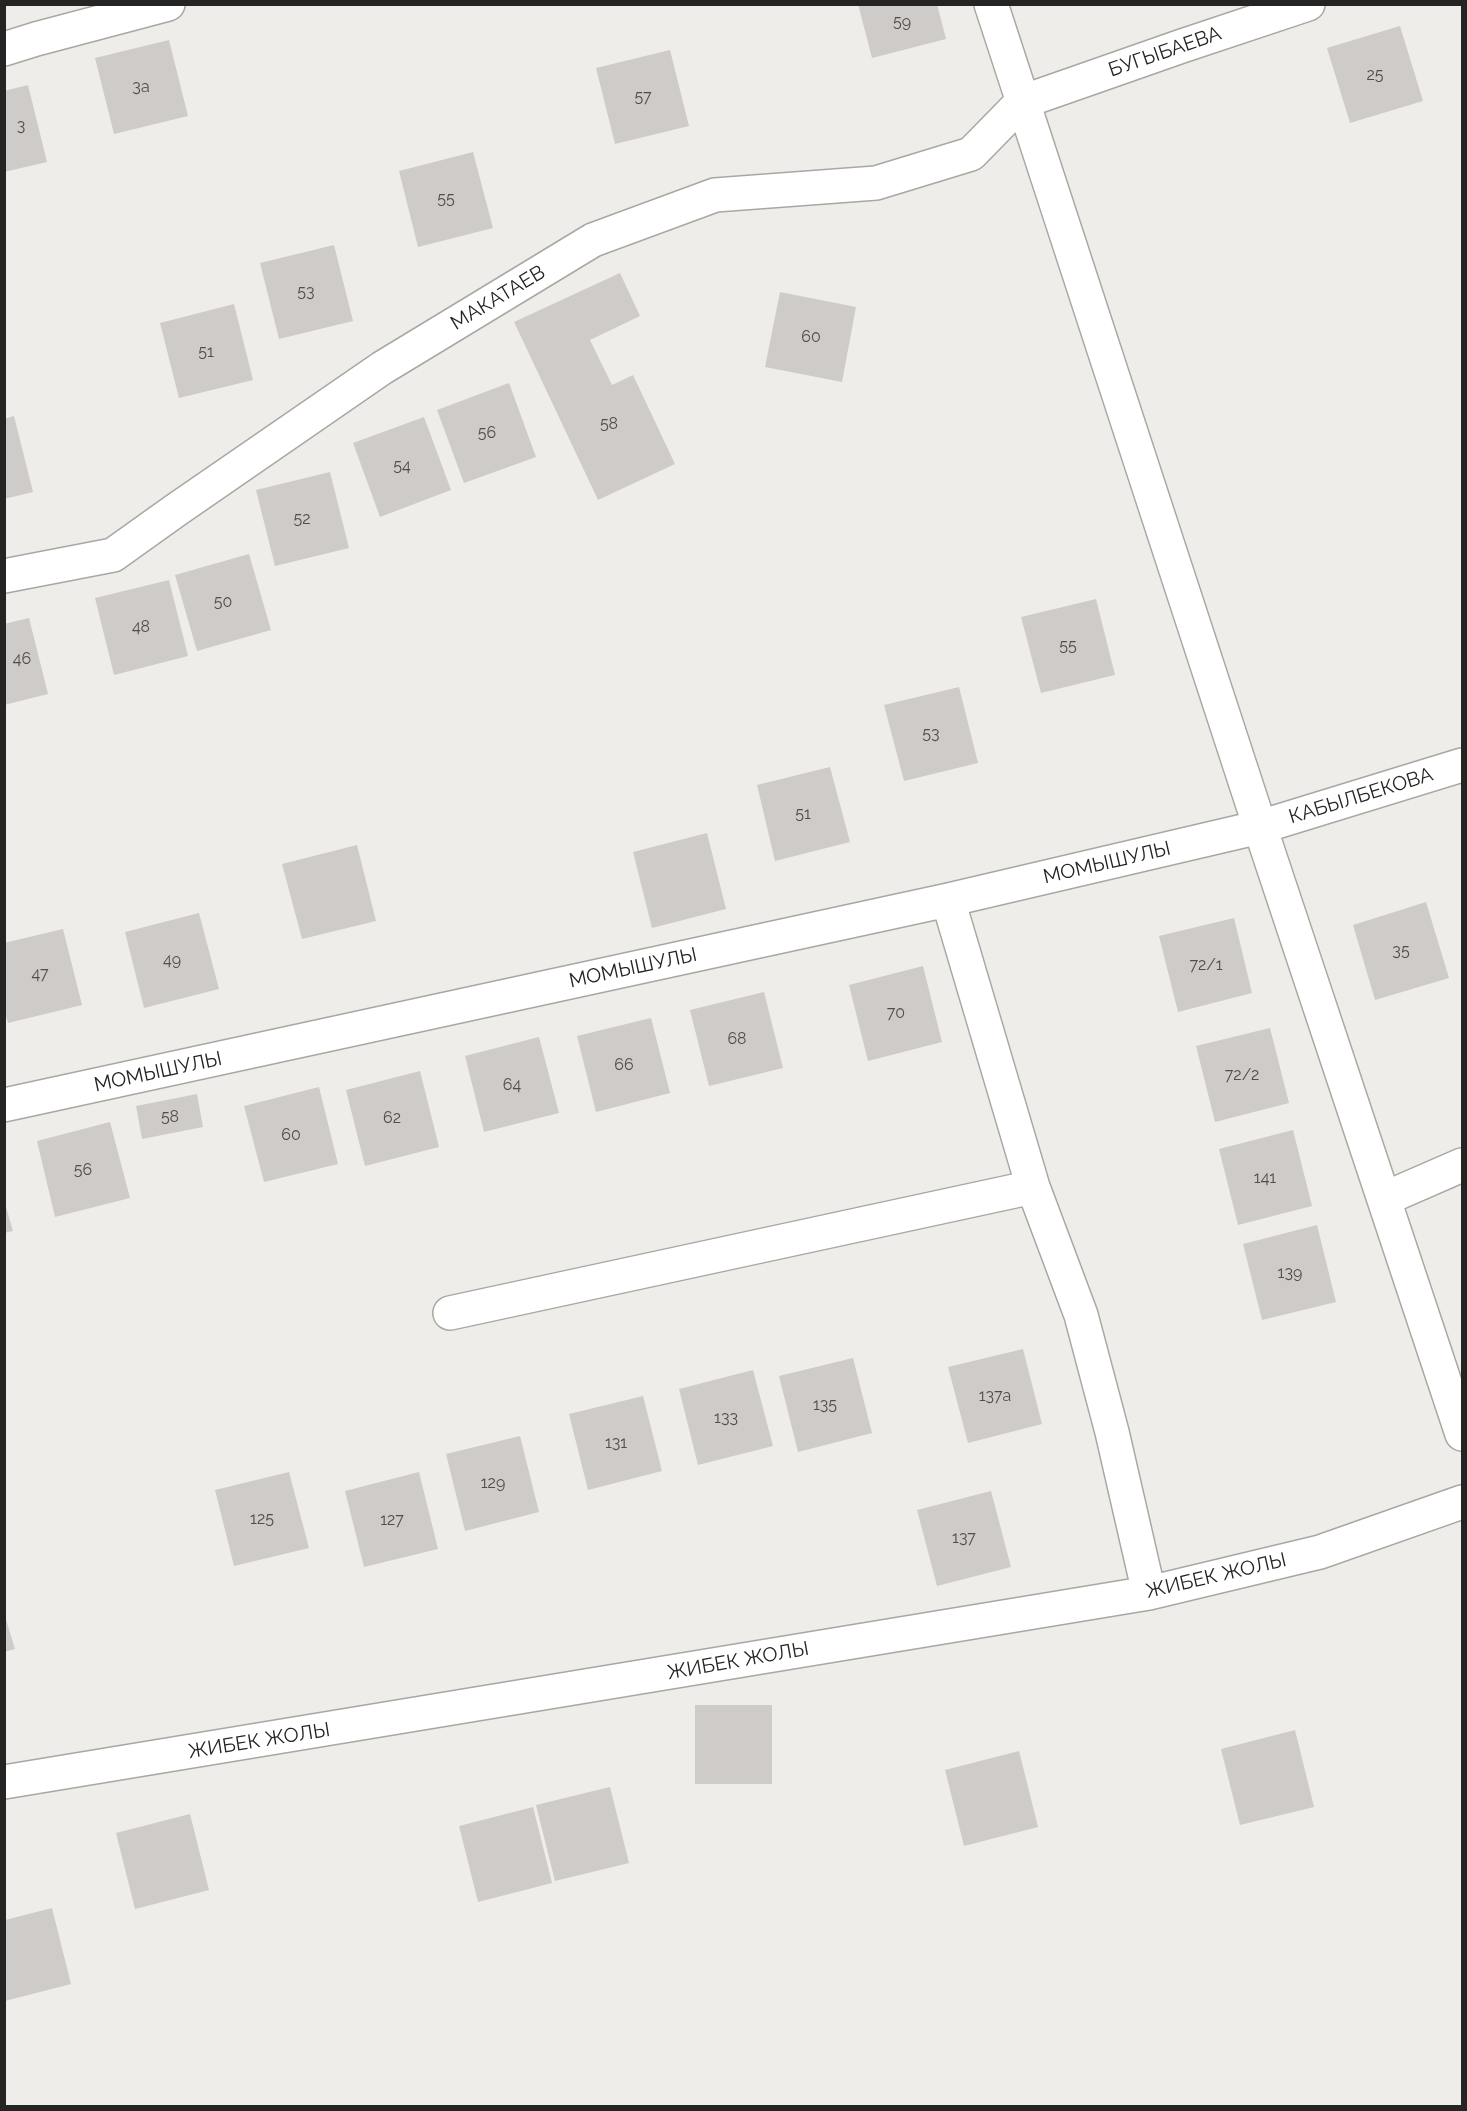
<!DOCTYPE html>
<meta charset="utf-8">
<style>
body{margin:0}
#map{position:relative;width:1467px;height:2111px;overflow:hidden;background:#efede9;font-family:Raleway,sans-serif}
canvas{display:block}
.frame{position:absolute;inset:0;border:6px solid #252423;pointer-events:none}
</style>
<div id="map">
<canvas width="1467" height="2111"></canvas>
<div class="frame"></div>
</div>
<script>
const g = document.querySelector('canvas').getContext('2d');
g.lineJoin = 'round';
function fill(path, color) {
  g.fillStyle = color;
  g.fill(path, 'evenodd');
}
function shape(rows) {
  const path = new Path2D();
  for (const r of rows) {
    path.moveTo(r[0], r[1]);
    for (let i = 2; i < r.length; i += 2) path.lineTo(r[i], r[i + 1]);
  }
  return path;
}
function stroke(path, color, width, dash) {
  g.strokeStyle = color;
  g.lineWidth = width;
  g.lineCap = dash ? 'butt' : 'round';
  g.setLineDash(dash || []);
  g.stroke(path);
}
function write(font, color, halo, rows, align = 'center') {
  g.font = font + ' Raleway,sans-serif';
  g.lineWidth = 4.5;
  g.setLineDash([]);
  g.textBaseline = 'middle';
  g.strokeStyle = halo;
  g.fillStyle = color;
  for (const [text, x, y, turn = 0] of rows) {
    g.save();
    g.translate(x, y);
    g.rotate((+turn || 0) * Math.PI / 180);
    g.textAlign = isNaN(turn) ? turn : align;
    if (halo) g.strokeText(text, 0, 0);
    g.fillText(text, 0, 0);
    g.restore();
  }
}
const building = shape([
 [858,4,937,4,946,39,872,58],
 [1400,26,1423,101,1350,123,1327,48],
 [169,40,188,116,114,134,95,58],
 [670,50,689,126,615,144,596,68],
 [28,85,47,162,4,172,4,91],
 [473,152,493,228,418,247,399,171],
 [334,245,353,321,279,339,260,263],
 [620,273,640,316,590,340,612,385,633,375,675,464,598,500,514,322],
 [780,292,856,307,842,382,765,367],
 [234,304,253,380,179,398,160,323],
 [509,383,536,457,464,483,437,410],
 [14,416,33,492,4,499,4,419],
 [424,417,451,490,380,517,353,443],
 [330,472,349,548,275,566,256,490],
 [249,554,271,630,197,651,175,575],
 [169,580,188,656,114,675,95,598],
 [1096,599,1115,675,1041,693,1021,617],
 [29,618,48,694,4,705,4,624],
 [959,687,978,763,904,781,884,705],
 [830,767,850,842,775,861,757,785],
 [707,833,726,909,652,928,633,852],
 [357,845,376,921,302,939,282,864],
 [1426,902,1449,978,1375,1000,1353,925],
 [199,913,219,989,144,1008,125,932],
 [1234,918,1252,993,1178,1012,1159,936],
 [63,929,82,1005,8,1023,4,1009,4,943],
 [923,966,942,1042,868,1061,849,985],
 [764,992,783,1068,709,1086,690,1010],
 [651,1018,670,1093,596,1112,577,1036],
 [1270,1028,1289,1103,1215,1122,1196,1046],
 [539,1037,559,1113,484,1132,465,1056],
 [420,1071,439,1147,365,1166,346,1090],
 [319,1087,338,1164,264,1182,244,1106],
 [197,1094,203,1127,142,1139,136,1106],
 [110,1122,130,1198,55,1217,37,1141],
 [1293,1130,1312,1206,1238,1225,1219,1149],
 [4,1200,13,1231,4,1233],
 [1317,1225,1336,1302,1262,1320,1243,1244],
 [1023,1349,1042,1424,968,1443,948,1367],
 [853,1358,872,1433,798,1452,779,1376],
 [753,1370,773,1446,698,1465,679,1389],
 [643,1396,662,1471,588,1490,569,1414],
 [520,1436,539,1512,465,1531,446,1454],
 [289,1472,309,1548,234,1566,215,1490],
 [419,1472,438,1549,364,1567,345,1491],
 [991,1491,1011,1567,937,1586,917,1510],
 [4,1613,15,1649,4,1652],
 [695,1705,772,1705,772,1784,695,1784],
 [1295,1730,1314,1807,1240,1825,1221,1749],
 [1019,1751,1038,1827,964,1846,945,1770],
 [610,1787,629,1863,555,1881,536,1805],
 [533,1807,552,1883,478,1902,459,1826],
 [190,1814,209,1890,135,1909,116,1833],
 [52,1908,71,1984,5,2001,5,1920]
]);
const street = shape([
 [991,4,1260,827,1462,1434],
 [4,49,36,39,168,4],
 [4,576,113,555,176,510,382,368,593,240,715,195,876,183,971,154,1022,102,1182,46,1308,4],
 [948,900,1033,1187,1081,1315,1112,1432,1149,1593],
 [4,1105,948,900,1260,827,1462,765],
 [1384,1199,1462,1165],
 [450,1313,1033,1187],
 [4,1782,1149,1593,1320,1552,1462,1502]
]);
const numberNames = [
 ["59",902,22],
 ["25",1375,75],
 ["3а",141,87],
 ["57",643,97],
 ["3",21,126],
 ["55",446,199],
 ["53",306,292],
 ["60",811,337],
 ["51",206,352],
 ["58",609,424],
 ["56",487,433],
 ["54",402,466],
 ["52",302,519],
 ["50",223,602],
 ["48",141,627],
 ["55",1068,646],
 ["46",22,659],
 ["53",931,734],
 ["51",803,814],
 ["35",1401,951],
 ["49",172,960],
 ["72/1",1206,965],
 ["47",40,974],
 ["70",896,1013],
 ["68",737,1039],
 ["66",624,1065],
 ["72/2",1242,1075],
 ["64",512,1085],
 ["58",170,1117],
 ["62",392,1118],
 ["60",291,1135],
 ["56",83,1170],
 ["141",1265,1178],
 ["139",1290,1273],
 ["137а",995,1396],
 ["135",825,1405],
 ["133",726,1418],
 ["131",616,1443],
 ["129",493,1483],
 ["125",262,1519],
 ["127",392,1520],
 ["137",964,1538]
];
const streetNames = [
 ["БУГЫБАЕВА",1165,52,-19],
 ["МАКАТАЕВ",498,298,-31],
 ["КАБЫЛБЕКОВА",1361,796,-17],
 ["МОМЫШУЛЫ",1107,863,-13],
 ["МОМЫШУЛЫ",633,968,-12],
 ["МОМЫШУЛЫ",158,1072,-12],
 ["ЖИБЕК ЖОЛЫ",1216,1576,-13],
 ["ЖИБЕК ЖОЛЫ",738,1661,-10],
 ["ЖИБЕК ЖОЛЫ",259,1741,-9]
];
fill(building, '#cfcbc8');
stroke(street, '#aaa7a3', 36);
stroke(street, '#fff', 33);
write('16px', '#504e4c', null, numberNames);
write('20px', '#252423', '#fff', streetNames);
</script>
